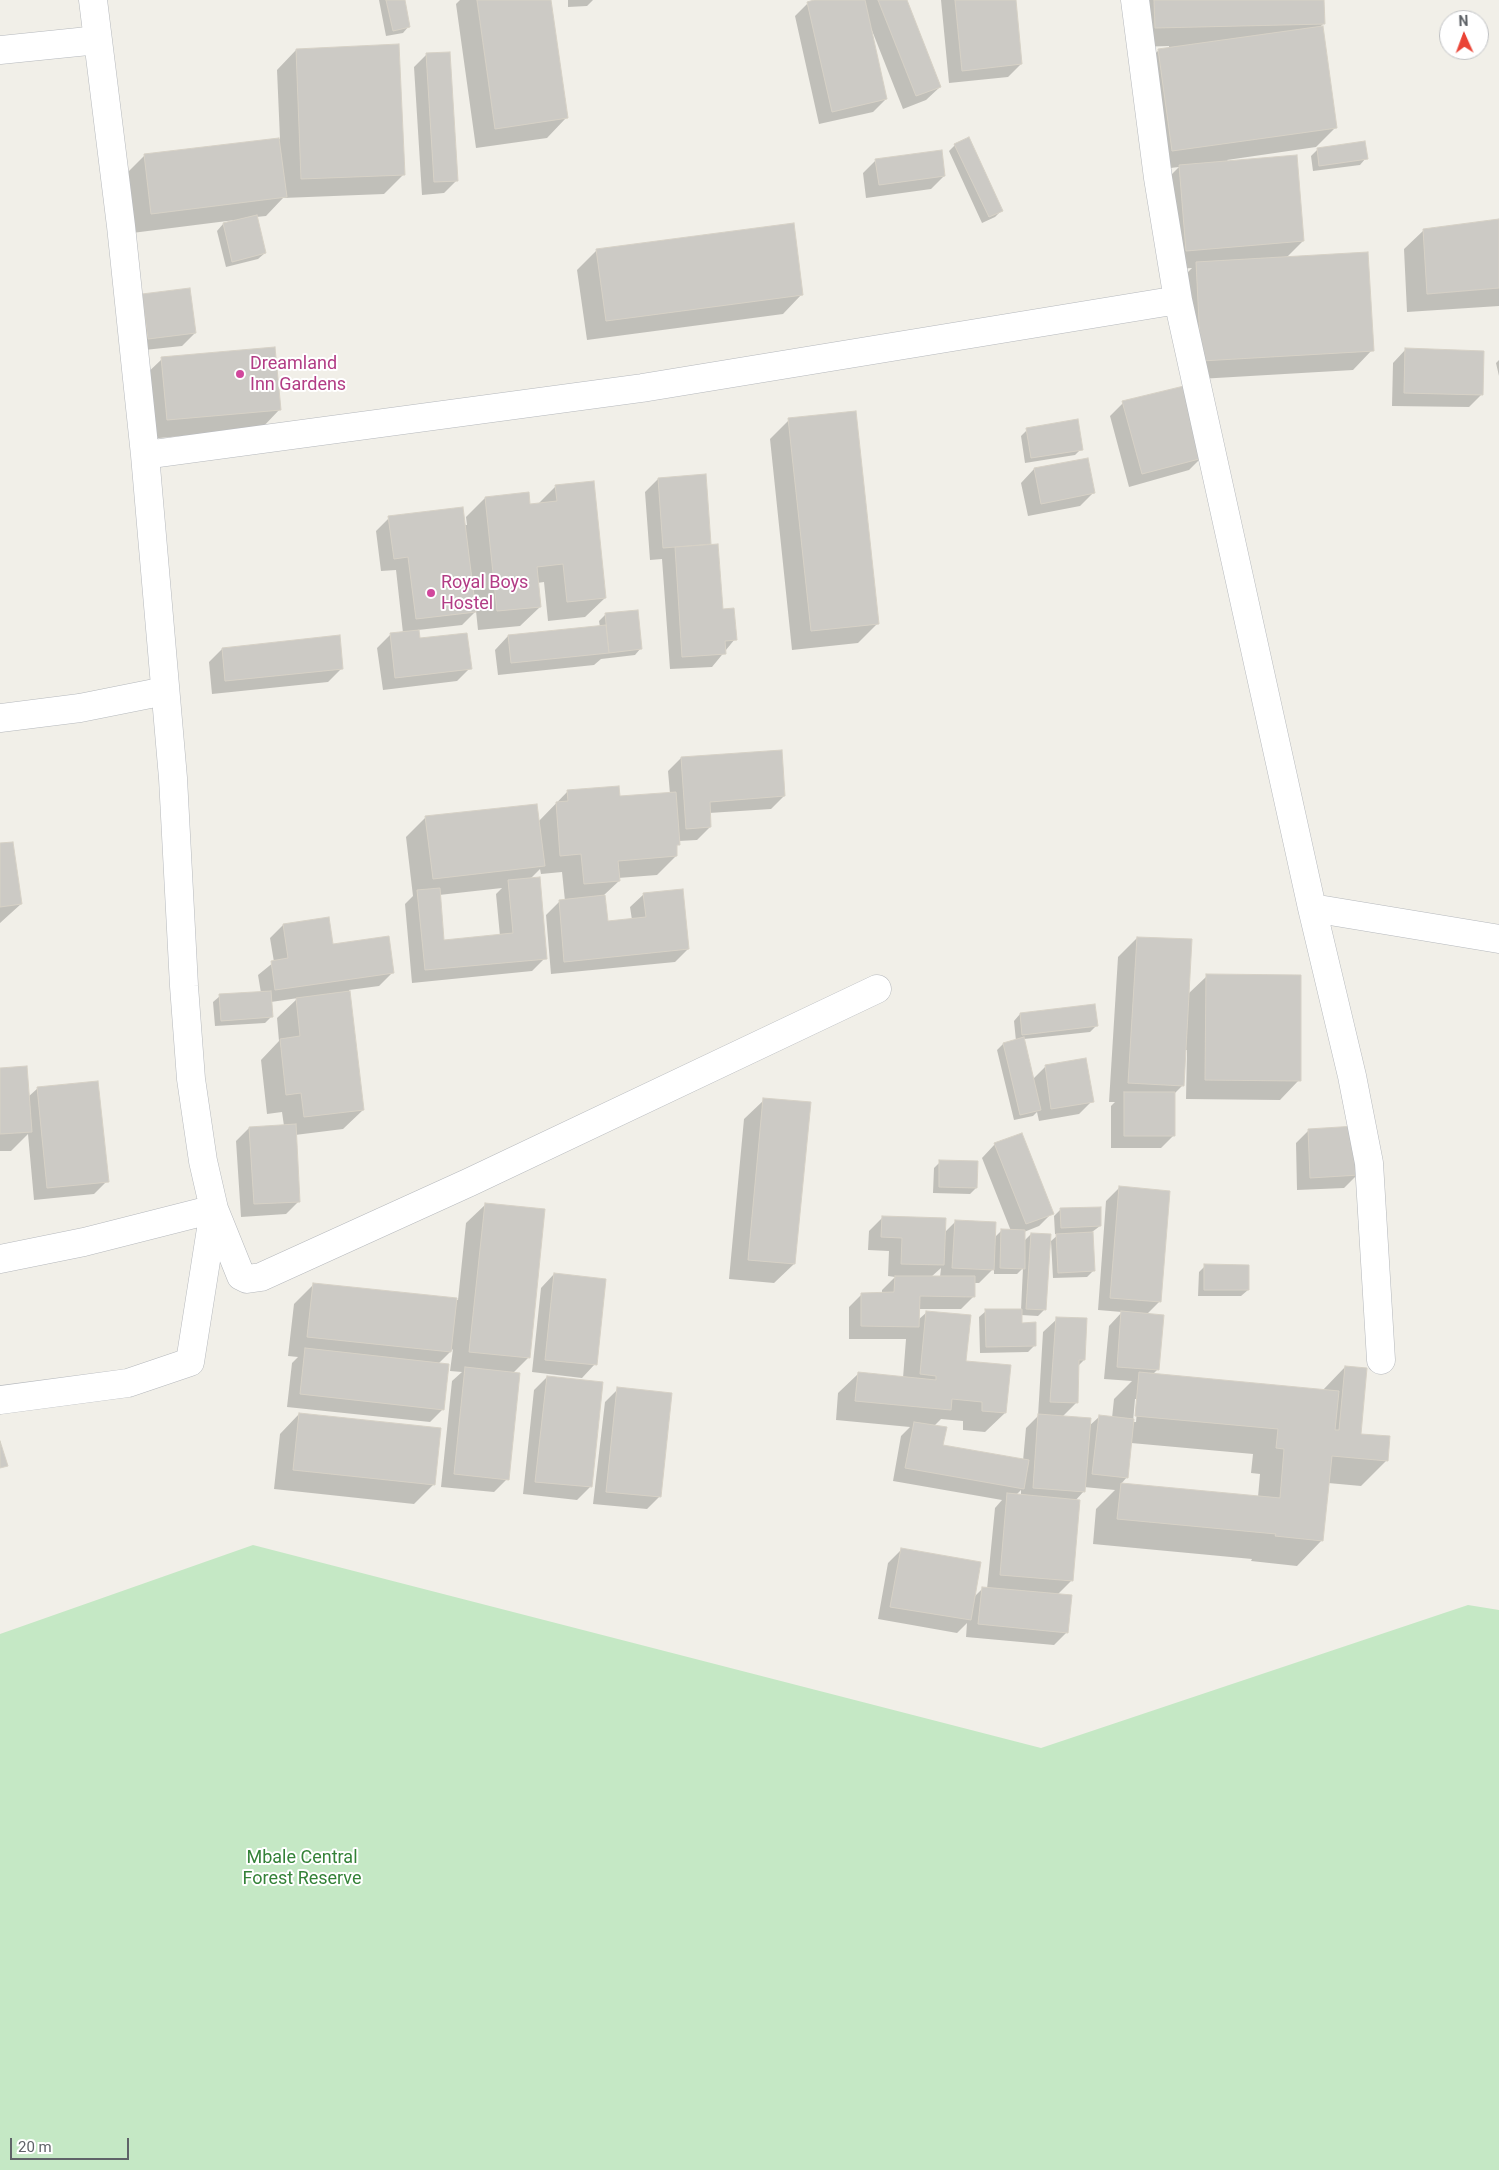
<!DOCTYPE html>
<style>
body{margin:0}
#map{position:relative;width:1499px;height:2170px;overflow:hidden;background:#f1efe8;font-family:Roboto,sans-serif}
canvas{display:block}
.north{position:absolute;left:1439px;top:10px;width:50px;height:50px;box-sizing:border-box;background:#fff;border:1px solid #bfc1c3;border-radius:50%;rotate:358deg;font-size:14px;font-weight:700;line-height:20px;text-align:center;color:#5f6368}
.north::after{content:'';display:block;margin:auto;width:18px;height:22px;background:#ea4335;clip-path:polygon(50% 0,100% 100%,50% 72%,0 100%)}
.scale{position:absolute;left:10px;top:2138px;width:119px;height:22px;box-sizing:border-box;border:2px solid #5f6368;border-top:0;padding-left:6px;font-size:15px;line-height:18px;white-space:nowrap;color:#5f6368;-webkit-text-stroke:4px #fff;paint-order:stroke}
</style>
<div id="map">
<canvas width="1499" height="2170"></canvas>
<div class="north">N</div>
<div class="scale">20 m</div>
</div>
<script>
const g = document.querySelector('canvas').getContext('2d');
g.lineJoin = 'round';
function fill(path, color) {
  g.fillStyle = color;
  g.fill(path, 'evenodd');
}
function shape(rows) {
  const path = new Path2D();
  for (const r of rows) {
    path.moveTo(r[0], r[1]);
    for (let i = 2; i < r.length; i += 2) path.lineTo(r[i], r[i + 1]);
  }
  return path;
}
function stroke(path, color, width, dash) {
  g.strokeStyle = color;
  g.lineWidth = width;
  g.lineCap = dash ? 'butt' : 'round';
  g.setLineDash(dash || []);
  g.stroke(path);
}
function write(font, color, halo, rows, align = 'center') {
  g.font = font + ' Roboto,sans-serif';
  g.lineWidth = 4;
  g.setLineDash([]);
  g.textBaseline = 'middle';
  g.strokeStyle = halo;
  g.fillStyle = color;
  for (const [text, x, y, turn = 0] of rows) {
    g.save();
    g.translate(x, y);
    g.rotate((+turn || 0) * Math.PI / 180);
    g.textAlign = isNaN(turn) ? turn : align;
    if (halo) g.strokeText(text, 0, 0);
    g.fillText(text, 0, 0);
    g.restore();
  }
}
const green = shape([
 [253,1545,1041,1748,1468,1605,1499,1610,1499,2170,0,2170,0,1634]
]);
const shadow = shape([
 [379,0,404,0,409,26,403,33,386,36],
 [460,0,550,0,566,118,547,138,476,148,456,4],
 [568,0,593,0,587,6,568,7],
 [820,0,905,0,940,87,926,100,903,109,871,28,870,28,886,99,873,112,819,124,795,16,808,3],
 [941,0,1015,0,1021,64,1008,77,949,83],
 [1134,0,1323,0,1323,24,1321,26,1335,128,1316,147,1227,160,1303,241,1286,258,1372,350,1353,370,1182,380,1177,283,1192,268,1166,270,1160,186,1179,167,1153,170,1139,69,1159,50,1169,48,1169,46,1136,47],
 [296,50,404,174,384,194,283,198,266,216,256,217,265,253,258,259,226,267,217,231,223,224,235,221,235,220,132,233,125,175,145,155,280,139,277,70],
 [427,54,457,180,444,193,422,195,414,67],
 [955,145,1001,211,995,217,982,223,949,151],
 [1318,149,1366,158,1360,165,1313,171,1311,156],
 [876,160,944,176,931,189,866,198,863,173],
 [1499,220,1499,306,1407,312,1404,249,1424,230],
 [597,250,802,294,783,314,587,340,577,270],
 [143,295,195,333,182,346,135,351,130,308],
 [1406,349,1482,394,1469,407,1392,406,1393,363],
 [162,359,280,409,261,429,148,439,142,378],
 [1499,360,1499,376,1496,363],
 [1123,403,1202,457,1189,470,1129,487,1110,416],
 [789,420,878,623,858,643,792,650,770,439],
 [1027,430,1081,449,1075,455,1025,463,1021,436],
 [1034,469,1093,493,1080,506,1028,516,1021,483],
 [705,476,710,545,722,610,735,639,712,667,670,669,662,559,650,560,645,492,658,479],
 [556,486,605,598,585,617,548,621,544,582,537,583,540,607,520,626,478,630,476,611,462,625,418,630,419,640,470,668,457,681,383,690,377,648,390,635,403,633,396,570,381,571,376,531,389,518,467,525,466,517,485,498,529,506,537,505],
 [605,615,641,648,635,655,601,659,594,665,498,675,495,650,508,636,600,627,599,621],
 [222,649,341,669,328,682,212,694,209,662],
 [681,758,784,796,771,809,709,813,710,827,697,840,679,841,676,848,676,856,657,875,618,878,619,881,604,895,607,922,632,920,630,907,644,894,688,949,675,962,551,974,546,915,559,902,565,901,562,872,541,874,540,869,530,879,545,958,532,971,412,983,405,904,413,896,406,837,426,817,538,822,568,791,619,798,670,794,668,771],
 [502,888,496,894,500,936,443,941,439,895],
 [0,845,21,904,0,923],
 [283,925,392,973,379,986,349,990,363,1110,343,1129,295,1135,299,1201,286,1214,241,1217,236,1141,249,1128,284,1126,282,1112,267,1114,261,1060,279,1041,277,1018,298,998,271,1002,272,1016,265,1023,215,1026,213,1002,220,996,261,993,258,975,274,962,270,938],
 [1137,938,1188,994,1207,976,1299,1080,1280,1100,1186,1099,1187,1050,1185,1050,1182,1086,1174,1094,1174,1135,1161,1148,1111,1148,1111,1106,1115,1102,1109,1102,1118,957],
 [1020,1014,1096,1026,1090,1032,1024,1039,1033,1079,1045,1067,1092,1101,1079,1114,1039,1121,1037,1112,1033,1116,1014,1120,997,1050,1003,1044,1016,1041,1014,1021],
 [0,1069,28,1097,38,1088,107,1181,94,1194,34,1200,28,1134,11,1151,0,1151],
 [764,1100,794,1264,774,1283,729,1279,744,1119],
 [1309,1130,1357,1175,1344,1188,1297,1190,1296,1143],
 [995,1144,1052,1213,1039,1226,1024,1232,1024,1241,1031,1234,1045,1309,1038,1316,1021,1315,1021,1324,1035,1345,1028,1352,980,1353,979,1317,986,1311,1021,1310,1023,1268,1017,1274,994,1274,994,1268,979,1283,974,1283,974,1296,961,1309,918,1309,918,1320,927,1312,1005,1413,985,1432,963,1430,963,1421,941,1419,934,1426,942,1446,1023,1461,1026,1428,1038,1416,1043,1332,1057,1319,1084,1360,1077,1367,1076,1403,1062,1417,1089,1426,1099,1417,1112,1418,1114,1399,1132,1381,1104,1379,1109,1326,1122,1312,1098,1310,1106,1201,1119,1188,1160,1301,1146,1315,1158,1369,1152,1375,1322,1391,1345,1367,1360,1435,1387,1460,1361,1486,1328,1483,1322,1540,1297,1566,1251,1561,1252,1559,1093,1544,1096,1509,1115,1490,1084,1487,1084,1491,1075,1501,1071,1581,1057,1595,1067,1632,1054,1645,966,1637,967,1623,957,1633,878,1619,888,1563,901,1550,974,1597,983,1588,987,1589,995,1508,1002,1500,893,1481,901,1436,910,1427,836,1420,838,1393,858,1374,903,1378,906,1339,849,1339,849,1307,862,1294,882,1294,882,1290,895,1277,888,1276,889,1251,868,1250,869,1231,882,1218,944,1233,955,1222,994,1238,1001,1231,1011,1231,982,1158],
 [941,1268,940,1277,931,1277],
 [1135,1399,1138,1399,1136,1422,1133,1422],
 [1131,1443,1253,1454,1251,1473,1260,1474,1258,1497,1121,1484,1127,1477],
 [1021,1490,1021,1496,1016,1495],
 [940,1162,976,1188,970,1194,933,1193,934,1168],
 [486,1204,528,1358,513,1373,507,1479,494,1492,441,1487,452,1381,462,1372,450,1371,453,1349,438,1364,443,1409,430,1422,287,1407,292,1363,298,1357,288,1356,294,1304,314,1284,458,1300,466,1223],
 [1061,1209,1100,1226,1092,1232,1094,1270,1087,1277,1053,1278,1051,1241,1059,1234,1055,1234,1054,1216],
 [1205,1266,1248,1290,1241,1296,1198,1296,1199,1272],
 [554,1274,595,1364,582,1378,532,1372,541,1288],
 [547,1377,602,1383,590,1487,577,1500,523,1494,534,1390],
 [618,1389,660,1496,647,1509,593,1504,605,1402],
 [299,1414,434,1484,414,1504,274,1489,280,1434]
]);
const building = shape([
 [386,0,405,0,410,27,393,31,386,0],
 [477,0,551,0,568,118,495,129,477,0],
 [814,0,865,0,887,99,832,112,807,2,814,0],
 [878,0,907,0,941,87,916,96,878,0],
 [955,0,1016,0,1022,64,962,71,955,0],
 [1154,0,1324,0,1325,24,1155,28,1154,0],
 [1323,26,1337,128,1172,151,1158,49,1323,26],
 [399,44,405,175,301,179,296,49,399,44],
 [450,52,458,181,434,182,426,53,450,52],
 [969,137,1003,211,989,217,954,144,969,137],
 [279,138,287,197,151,214,144,154,279,138],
 [1365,141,1368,159,1319,166,1317,148,1365,141],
 [942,150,945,176,879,185,875,159,942,150],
 [1297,155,1304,241,1186,251,1179,165,1297,155],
 [257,215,266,253,232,262,223,223,257,215],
 [1499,219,1499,288,1427,294,1423,229,1499,219],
 [794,223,803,295,606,321,596,249,794,223],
 [1368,252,1374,351,1201,361,1196,262,1368,252],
 [190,288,196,333,148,339,142,294,190,288],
 [275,347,281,410,167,420,161,357,275,347],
 [1405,348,1484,351,1483,395,1404,393,1405,348],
 [1184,386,1203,458,1142,474,1122,401,1184,386],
 [856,411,879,624,811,631,788,418,856,411],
 [1078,419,1083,450,1031,458,1026,428,1078,419],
 [1088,458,1095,493,1041,504,1034,468,1088,458],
 [706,474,711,544,663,548,658,478,706,474],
 [594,481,606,598,567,602,563,564,537,567,541,607,497,611,485,497,529,492,530,504,557,501,555,485,594,481],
 [463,507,476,612,416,619,408,557,394,559,388,516,463,507],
 [718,544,723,609,734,608,737,640,725,641,726,654,682,657,675,547,718,544],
 [638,610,642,649,609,653,605,613,638,610],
 [606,625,609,653,511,663,508,635,606,625],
 [419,630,420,638,467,633,472,669,395,678,390,633,419,630],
 [340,635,343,669,225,681,222,648,340,635],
 [782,750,785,796,710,802,711,827,686,829,681,757,782,750],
 [619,786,620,796,676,792,680,845,677,845,677,856,618,861,620,881,584,884,581,854,560,856,556,802,568,801,567,790,619,786],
 [537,804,545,866,433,879,425,816,537,804],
 [13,842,22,904,0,907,0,843,13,842],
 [540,877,547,959,425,970,417,890,440,888,444,940,513,933,508,880,540,877],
 [683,889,689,949,564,962,559,900,605,895,608,921,646,917,643,893,683,889],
 [329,917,333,944,389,936,394,973,275,990,271,961,288,958,283,924,329,917],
 [1137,937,1192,939,1184,1086,1128,1083,1137,937],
 [1206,974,1301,975,1301,1081,1205,1080,1206,974],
 [271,991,273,1017,221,1021,219,994,271,991],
 [350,991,364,1110,304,1117,301,1093,286,1095,280,1039,300,1036,296,998,350,991],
 [1095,1004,1098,1026,1022,1035,1020,1013,1095,1004],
 [1024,1037,1041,1110,1020,1115,1003,1043,1024,1037],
 [1086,1058,1094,1102,1051,1109,1045,1065,1086,1058],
 [27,1066,32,1132,0,1134,0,1068,27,1066],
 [98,1081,109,1182,47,1188,37,1087,98,1081],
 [1124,1092,1175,1092,1175,1136,1124,1136,1124,1092],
 [763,1098,811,1102,795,1264,748,1260,763,1098],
 [296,1124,300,1202,254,1204,249,1127,296,1124],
 [1356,1126,1359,1175,1310,1178,1308,1129,1356,1126],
 [1022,1133,1054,1214,1026,1224,994,1143,1022,1133],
 [939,1160,978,1161,977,1188,939,1187,939,1160],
 [1119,1186,1170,1191,1161,1302,1110,1298,1119,1186],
 [485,1203,545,1209,530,1358,469,1352,485,1203],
 [1101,1207,1101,1226,1061,1228,1060,1208,1101,1207],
 [882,1216,946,1218,944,1265,901,1264,902,1238,881,1237,882,1216],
 [955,1220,996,1222,994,1270,952,1268,955,1220],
 [1001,1229,1025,1230,1025,1269,1000,1268,1001,1229],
 [1093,1232,1095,1271,1058,1273,1056,1234,1093,1232],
 [1031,1233,1051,1234,1046,1310,1026,1309,1031,1233],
 [1204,1264,1249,1265,1249,1290,1204,1290,1204,1264],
 [554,1273,606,1279,597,1365,545,1360,554,1273],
 [895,1276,975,1276,975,1297,920,1296,919,1327,861,1326,861,1293,894,1292,895,1276],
 [313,1283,457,1298,451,1352,307,1337,313,1283],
 [985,1309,1022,1309,1022,1323,1036,1322,1036,1346,986,1347,985,1309],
 [926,1311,971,1315,966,1361,1011,1365,1006,1413,982,1411,982,1402,952,1399,951,1410,855,1401,858,1372,936,1380,936,1376,920,1374,926,1311],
 [1121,1311,1164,1315,1159,1370,1117,1367,1121,1311],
 [1056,1317,1087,1318,1085,1360,1079,1360,1078,1403,1050,1402,1056,1317],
 [305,1348,449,1364,444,1410,300,1394,305,1348],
 [1345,1366,1367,1368,1361,1434,1390,1436,1388,1461,1332,1456,1323,1541,1275,1536,1276,1534,1117,1519,1121,1483,1280,1498,1284,1449,1276,1448,1278,1429,1135,1416,1139,1372,1339,1391,1335,1430,1339,1430,1345,1366],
 [465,1367,520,1373,509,1480,454,1474,465,1367],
 [547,1376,603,1382,592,1487,535,1482,547,1376],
 [617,1387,672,1393,661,1497,606,1492,617,1387],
 [299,1413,441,1428,435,1485,293,1470,299,1413],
 [1038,1414,1091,1418,1085,1492,1033,1488,1038,1414],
 [1099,1415,1134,1419,1128,1478,1092,1474,1099,1415],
 [914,1422,947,1427,943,1445,1029,1460,1024,1489,905,1468,914,1422],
 [0,1441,8,1466,0,1468,0,1441],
 [1007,1493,1080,1500,1073,1581,1000,1575,1007,1493],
 [901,1548,981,1562,971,1620,890,1607,901,1548],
 [982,1587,1072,1595,1068,1633,978,1624,982,1587]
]);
const minor = shape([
 [93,0,121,226,145,455,173,778,184,986,191,1079,203,1161,214,1209,241,1276,247,1279,261,1277,470,1182,877,989],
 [1135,0,1158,178,1178,300,1312,908,1352,1076,1369,1163,1381,1360],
 [0,50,98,40],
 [145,455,642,388,1178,300],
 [0,718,80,708,165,691],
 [1312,908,1499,939],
 [0,1259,84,1242,214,1209],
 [0,1400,128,1383,190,1362,214,1210]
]);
const markers = [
 [240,374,5,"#d1479c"],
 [431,593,5,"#d1479c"]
];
const hotelNames = [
 ["Dreamland",250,364],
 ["Inn Gardens",250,385],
 ["Royal Boys",441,583],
 ["Hostel",441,604]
];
const parkNames = [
 ["Mbale Central",302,1858],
 ["Forest Reserve",302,1879]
];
fill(green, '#c5e8c5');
fill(shadow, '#0003');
fill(building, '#cccac5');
stroke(building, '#d6d1c6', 1);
stroke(minor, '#b5b8bc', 29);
stroke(minor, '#fff', 28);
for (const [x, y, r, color] of markers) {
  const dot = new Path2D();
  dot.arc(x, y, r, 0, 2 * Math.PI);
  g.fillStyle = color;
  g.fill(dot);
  stroke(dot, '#fff', 2);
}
write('18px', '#b23c85', '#fff', hotelNames, 'left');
write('18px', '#348238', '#fff', parkNames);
</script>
